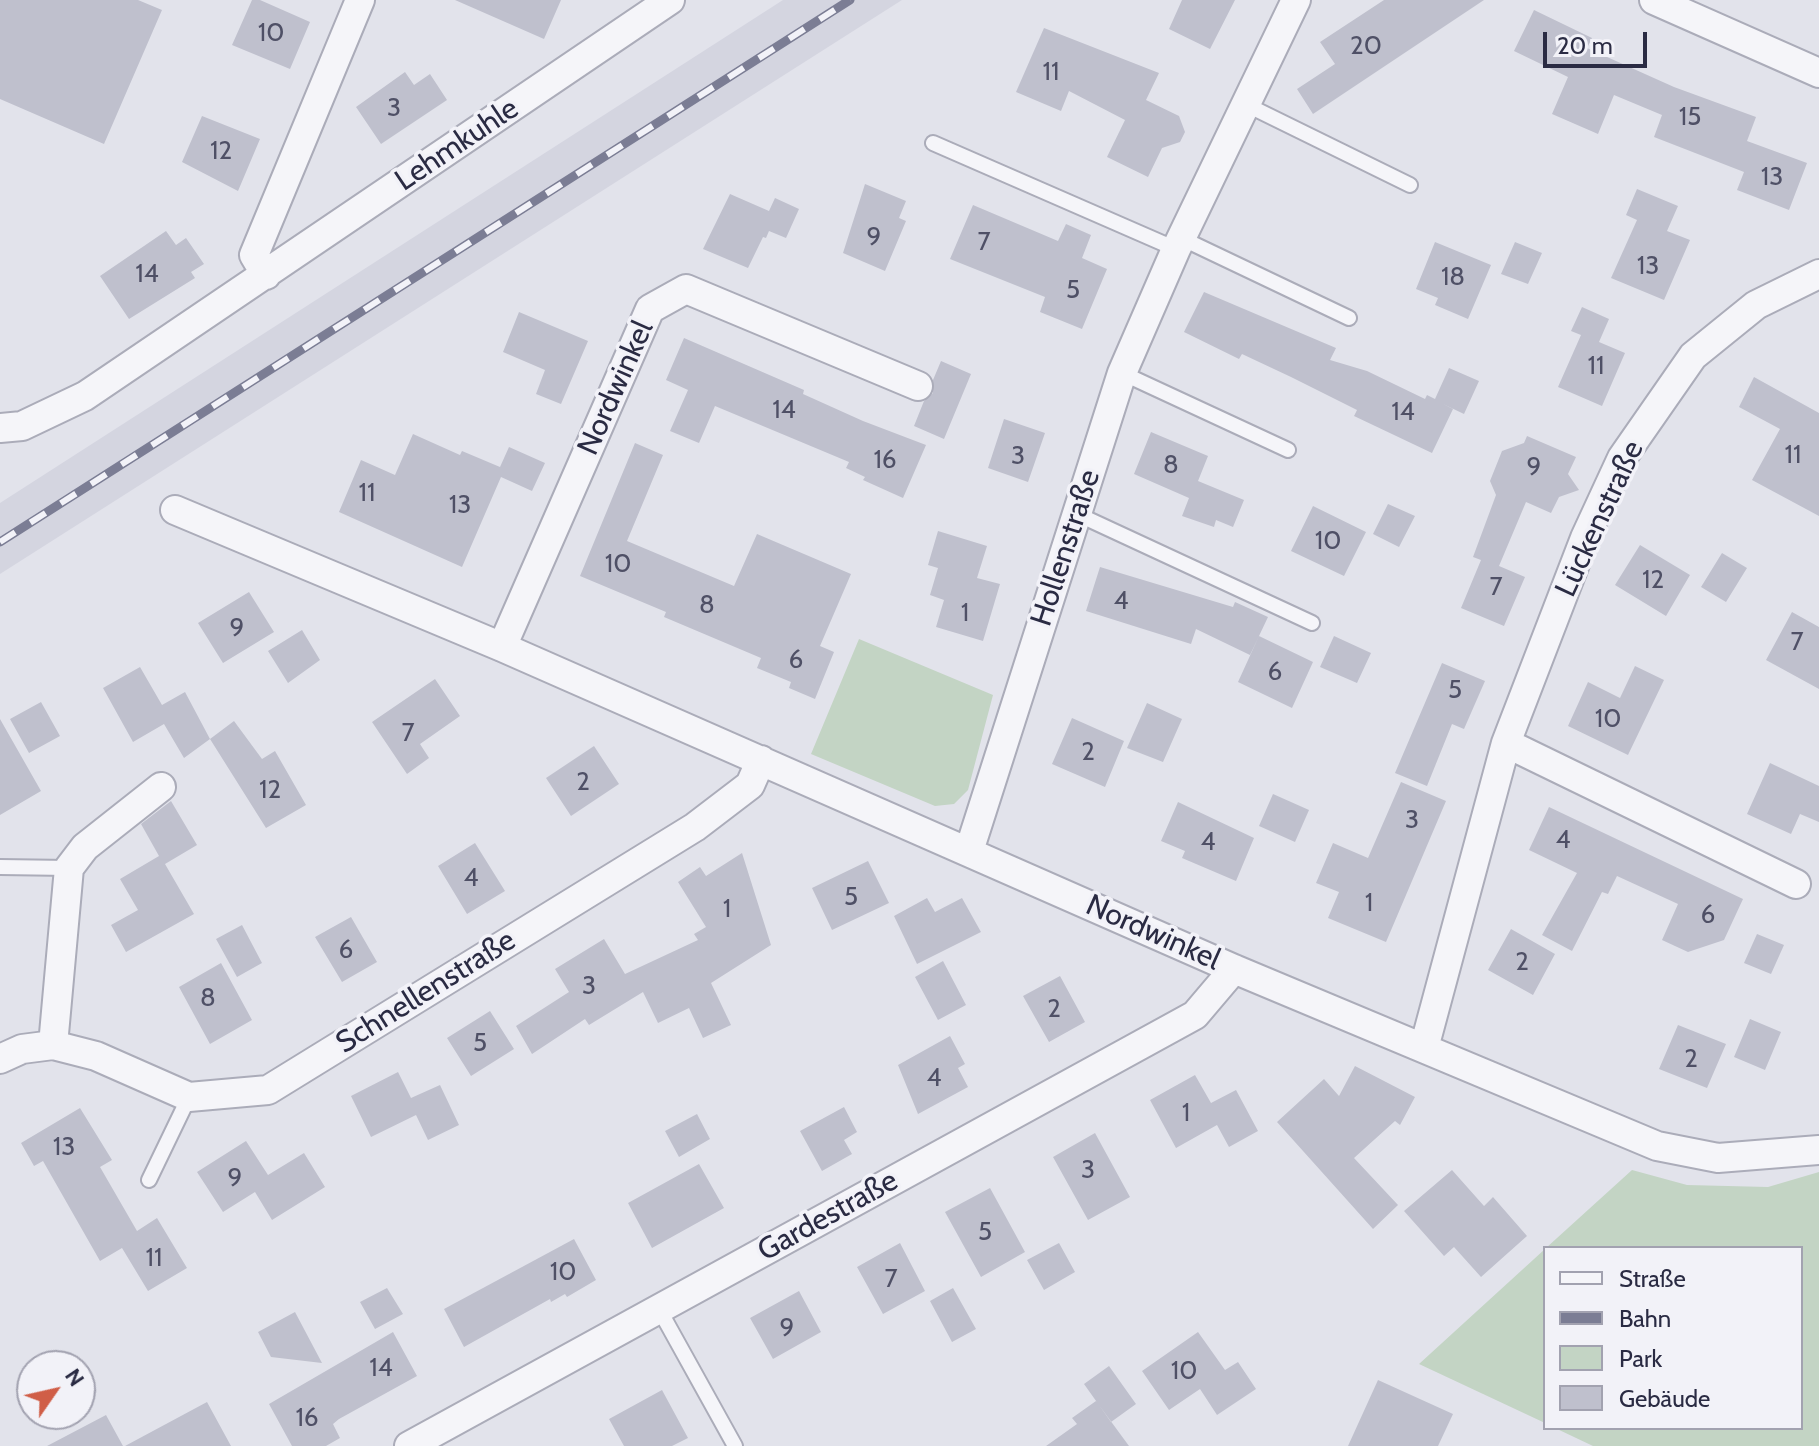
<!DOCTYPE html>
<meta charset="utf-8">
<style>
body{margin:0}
#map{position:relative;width:1819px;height:1446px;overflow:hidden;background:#e2e3eb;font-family:Cabin,sans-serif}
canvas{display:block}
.legend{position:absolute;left:1543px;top:1246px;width:260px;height:184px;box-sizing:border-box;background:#f2f2f8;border:2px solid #a2a2b0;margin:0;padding:10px 14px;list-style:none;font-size:24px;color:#2a2b43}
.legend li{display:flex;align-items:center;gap:16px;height:40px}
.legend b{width:40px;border:2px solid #a2a2b0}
.north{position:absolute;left:16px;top:1350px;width:80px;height:80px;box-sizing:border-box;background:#f2f2f8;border:2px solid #a2a2b0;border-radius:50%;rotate:56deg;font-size:22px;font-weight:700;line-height:32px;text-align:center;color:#2a2b43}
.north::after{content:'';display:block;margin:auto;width:28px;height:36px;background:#d05e47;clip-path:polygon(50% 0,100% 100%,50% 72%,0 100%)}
.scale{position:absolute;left:1543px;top:32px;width:104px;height:36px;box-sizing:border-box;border:4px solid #2a2b43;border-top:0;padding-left:10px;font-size:24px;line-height:28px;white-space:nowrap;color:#2a2b43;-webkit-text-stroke:6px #f2f2f8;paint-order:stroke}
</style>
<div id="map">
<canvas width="1819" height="1446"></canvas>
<ul class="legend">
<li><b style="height:10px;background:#f5f5f9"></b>Straße</li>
<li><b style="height:10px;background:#7b7d94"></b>Bahn</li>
<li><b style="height:22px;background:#c3d4c4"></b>Park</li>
<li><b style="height:22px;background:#bfc0cd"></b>Gebäude</li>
</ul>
<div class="north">N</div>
<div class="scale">20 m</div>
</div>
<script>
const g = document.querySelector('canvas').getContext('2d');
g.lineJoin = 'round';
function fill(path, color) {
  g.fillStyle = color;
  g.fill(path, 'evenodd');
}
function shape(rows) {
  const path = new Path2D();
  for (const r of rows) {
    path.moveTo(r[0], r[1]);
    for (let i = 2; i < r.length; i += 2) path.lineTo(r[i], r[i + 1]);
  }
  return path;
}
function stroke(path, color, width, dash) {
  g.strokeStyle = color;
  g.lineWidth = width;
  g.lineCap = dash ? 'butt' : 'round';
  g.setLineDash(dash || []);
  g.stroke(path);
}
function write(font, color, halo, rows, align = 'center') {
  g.font = font + ' Cabin,sans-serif';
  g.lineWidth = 7;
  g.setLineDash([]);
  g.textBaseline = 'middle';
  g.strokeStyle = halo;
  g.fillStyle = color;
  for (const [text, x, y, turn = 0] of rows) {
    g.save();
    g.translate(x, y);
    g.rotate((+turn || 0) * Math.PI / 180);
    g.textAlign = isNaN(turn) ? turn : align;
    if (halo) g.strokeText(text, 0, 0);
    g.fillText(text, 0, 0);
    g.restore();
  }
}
const built = shape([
 [783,0,902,0,0,574,0,503]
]);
const green = shape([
 [859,639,993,695,968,790,954,804,935,806,811,754],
 [1632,1170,1687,1185,1768,1187,1819,1172,1819,1446,1593,1446,1555,1428,1801,1428,1801,1248,1546,1248],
 [1545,1249,1545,1423,1419,1364]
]);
const building = shape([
 [0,0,138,0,162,10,104,144,0,99],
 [252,0,260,0,310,22,290,69,232,45],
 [455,0,561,0,544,39],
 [1182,0,1235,0,1210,49,1169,29],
 [1384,0,1484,0,1313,114,1297,89,1335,64,1320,42],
 [1534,10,1592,38,1587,48,1674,87,1756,117,1747,141,1807,163,1789,210,1737,190,1744,172,1654,137,1662,115,1614,95,1598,134,1552,114,1568,77,1514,51],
 [1044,28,1159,73,1146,100,1179,116,1185,132,1180,142,1162,148,1148,177,1107,157,1125,120,1069,91,1061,111,1016,92],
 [405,72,414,85,430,74,447,100,381,144,356,107],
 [202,116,260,139,238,191,182,162],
 [865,184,906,201,899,218,906,221,885,271,843,253],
 [1637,189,1678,206,1667,231,1690,240,1664,300,1611,278,1637,220,1626,215],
 [730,194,769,211,775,198,799,209,786,238,769,231,766,238,763,237,748,268,703,249],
 [973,205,1058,241,1066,224,1091,235,1082,258,1107,269,1082,329,1040,312,1045,297,950,259],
 [166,231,176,245,186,238,204,264,191,272,195,278,129,319,100,276],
 [1435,242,1491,265,1468,319,1435,305,1438,298,1416,289],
 [1515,242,1542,253,1528,284,1501,274],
 [1204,292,1336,348,1330,360,1367,371,1425,399,1427,395,1435,399,1449,368,1479,381,1464,414,1443,404,1453,409,1432,453,1354,416,1357,410,1291,377,1242,354,1239,359,1184,332],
 [1582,307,1609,319,1599,342,1625,353,1602,406,1558,387,1581,335,1571,331],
 [519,312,588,341,561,404,536,394,545,370,503,352],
 [684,338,804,390,803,394,863,421,926,445,903,498,863,480,865,477,846,468,849,462,715,406,699,443,670,431,688,390,666,380],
 [941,361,971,374,944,439,914,426,924,401,933,393,933,380],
 [1754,377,1819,413,1819,516,1752,480,1780,429,1739,407],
 [1004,419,1045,433,1028,482,988,468],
 [1151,432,1208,456,1198,481,1244,500,1233,527,1216,520,1214,527,1182,516,1189,498,1134,474],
 [413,434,460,455,462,451,500,467,509,447,545,463,532,491,501,477,462,567,339,512,361,460,395,475],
 [1527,436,1576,457,1568,474,1579,490,1559,497,1551,513,1526,502,1499,566,1525,577,1504,626,1461,608,1481,560,1473,557,1496,495,1490,481,1502,451,1524,443],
 [635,443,663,455,627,541,734,586,757,534,851,574,820,646,834,652,815,699,789,688,791,682,757,668,761,658,664,617,666,612,580,576],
 [1388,504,1415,516,1399,547,1373,534],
 [1313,506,1366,532,1344,576,1291,551],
 [938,531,987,546,977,578,1000,584,983,641,936,627,944,600,930,595,938,568,928,565],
 [1640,545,1690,575,1666,616,1615,585],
 [1722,553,1747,568,1726,602,1701,587],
 [1100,567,1233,607,1235,602,1268,617,1250,655,1196,629,1191,644,1086,611],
 [249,592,274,632,223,663,198,623],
 [1792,612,1819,627,1819,689,1766,660],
 [302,630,320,660,288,683,268,651],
 [1259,636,1313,662,1292,708,1238,682],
 [1334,636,1371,653,1357,683,1320,667],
 [1442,663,1485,681,1464,729,1452,724,1427,786,1395,773],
 [1635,666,1664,680,1628,755,1568,726,1588,682,1620,698],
 [140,667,162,705,185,692,210,739,184,758,164,724,133,742,103,688],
 [435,679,460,716,420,744,429,758,407,774,372,722],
 [41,702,60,736,29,753,10,719],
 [1147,703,1182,719,1163,762,1127,748],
 [1072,718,1124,741,1105,787,1052,764],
 [0,719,41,791,0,815],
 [234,721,262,759,275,751,306,805,266,828,210,739],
 [594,746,619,784,571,816,546,778],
 [1770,763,1819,786,1819,822,1800,814,1791,834,1747,814],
 [1401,782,1446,801,1386,942,1328,918,1339,892,1316,883,1333,843,1368,858],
 [1273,794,1309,810,1295,842,1259,826],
 [171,801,197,845,165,864,194,914,126,952,111,925,138,910,120,879,159,856,141,824],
 [1178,802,1254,838,1236,881,1182,858,1185,851,1161,841],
 [1549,807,1743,899,1724,940,1688,952,1662,940,1678,904,1617,876,1608,894,1602,892,1572,951,1542,935,1577,873,1529,850],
 [475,843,505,891,467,914,438,866],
 [742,853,771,945,711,983,731,1025,703,1038,689,1008,658,1023,643,992,589,1025,585,1019,532,1054,516,1026,569,992,555,969,604,939,625,974,698,940,694,934,706,927,678,882,700,867,706,876],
 [868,861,889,903,832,930,812,888],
 [927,898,935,912,962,898,981,932,917,964,894,916],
 [351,917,377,962,342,982,315,937],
 [242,925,262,963,237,977,216,939],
 [1511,929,1555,954,1533,995,1488,970],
 [1757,934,1784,945,1771,974,1744,963],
 [943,961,966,1005,938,1020,915,977],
 [221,963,252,1020,210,1044,179,987],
 [1060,976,1085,1022,1049,1042,1023,996],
 [490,1011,514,1049,471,1076,447,1038],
 [1750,1019,1781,1032,1765,1070,1734,1057],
 [1678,1025,1726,1044,1707,1088,1659,1069],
 [950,1036,965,1064,958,1068,968,1087,918,1114,898,1065],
 [1355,1066,1415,1097,1400,1125,1395,1121,1354,1158,1398,1205,1373,1229,1277,1122,1324,1079,1339,1096],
 [398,1072,411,1098,440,1085,459,1125,428,1140,416,1115,371,1137,351,1096],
 [1195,1075,1211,1103,1236,1090,1258,1131,1229,1147,1217,1125,1176,1148,1150,1100],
 [844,1107,857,1132,844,1140,852,1154,822,1171,800,1131],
 [80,1108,112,1160,100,1167,137,1231,157,1218,187,1268,148,1291,122,1248,100,1261,43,1161,34,1166,21,1143],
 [697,1114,710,1139,679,1157,665,1131],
 [1095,1133,1130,1197,1088,1220,1053,1157],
 [246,1141,268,1175,304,1153,325,1187,272,1220,255,1192,223,1212,197,1172],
 [699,1164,724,1208,652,1248,628,1203],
 [1452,1170,1484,1206,1493,1197,1527,1236,1481,1277,1454,1247,1444,1256,1404,1211],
 [990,1188,1025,1252,981,1277,945,1212],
 [574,1239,596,1280,567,1297,565,1294,551,1302,550,1299,464,1347,444,1309],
 [900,1243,925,1291,883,1314,857,1267],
 [1059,1243,1075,1272,1044,1290,1027,1260],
 [387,1288,403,1314,375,1329,360,1302],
 [953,1288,976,1329,952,1342,930,1301],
 [799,1291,821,1332,773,1359,750,1318],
 [295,1312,322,1363,271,1357,258,1332],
 [393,1332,417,1376,339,1419,333,1424,340,1438,326,1446,292,1446,269,1404],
 [1198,1332,1225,1370,1238,1362,1256,1389,1217,1415,1200,1389,1169,1410,1142,1371],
 [1109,1366,1136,1404,1111,1422,1084,1384],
 [1378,1380,1453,1414,1438,1446,1348,1446],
 [662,1390,688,1438,672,1446,624,1446,609,1419],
 [1096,1401,1129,1446,1046,1446,1077,1424,1072,1418],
 [207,1402,231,1446,125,1446],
 [106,1415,123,1446,47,1446]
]);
const lane = shape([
 [1245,104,1410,185],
 [933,143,1176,249],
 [1181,238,1349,318],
 [1122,373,1288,450],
 [1077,514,1312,623],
 [0,867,69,868],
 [149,1180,189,1097],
 [659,1309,735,1446]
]);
const street = shape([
 [1654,0,1819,73],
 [266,275,254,255,360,0],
 [0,428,22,426,85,396,670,0],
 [175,510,502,647,1234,969,1657,1146,1718,1158,1819,1150],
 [502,647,650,309,686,289,918,386],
 [1506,743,1796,884],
 [969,851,1122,373,1176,249,1296,0],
 [53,1045,69,868,85,847,161,787],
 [1424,1048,1506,743,1585,538,1622,458,1693,356,1756,305,1819,274],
 [0,1059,22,1049,53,1045,96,1056,189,1097,268,1090,695,827,750,785,761,760],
 [409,1446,1195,1015,1234,969]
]);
const rail = shape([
 [0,542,850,0]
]);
const numberNames = [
 ["10",271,33],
 ["20",1366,46],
 ["11",1051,72],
 ["3",394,108],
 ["15",1690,117],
 ["12",221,151],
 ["13",1772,177],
 ["9",874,237],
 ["7",984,242],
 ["13",1648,266],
 ["14",147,274],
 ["18",1453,277],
 ["5",1073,290],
 ["11",1596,366],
 ["14",784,410],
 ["14",1403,412],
 ["11",1793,455],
 ["3",1018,456],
 ["16",885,460],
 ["8",1171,465],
 ["9",1534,467],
 ["11",367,493],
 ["13",460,505],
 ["10",1328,541],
 ["10",618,564],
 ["12",1653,580],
 ["7",1496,587],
 ["4",1121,601],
 ["8",707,605],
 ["1",965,613],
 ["9",237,628],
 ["7",1797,642],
 ["6",796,660],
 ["6",1275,672],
 ["5",1455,690],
 ["10",1608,719],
 ["7",408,733],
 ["2",1088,752],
 ["2",583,782],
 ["12",270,790],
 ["3",1412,820],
 ["4",1563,840],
 ["4",1208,842],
 ["4",471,878],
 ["5",851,897],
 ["1",1369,903],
 ["1",727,909],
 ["6",1708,915],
 ["6",346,950],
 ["2",1522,962],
 ["3",589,986],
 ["8",208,998],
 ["2",1054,1009],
 ["5",480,1043],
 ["2",1691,1059],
 ["4",934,1078],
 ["1",1186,1113],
 ["13",64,1147],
 ["3",1088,1170],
 ["9",235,1178],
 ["5",985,1232],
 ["11",154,1258],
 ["10",563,1272],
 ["7",891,1279],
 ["9",787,1328],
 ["14",381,1368],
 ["10",1184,1371],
 ["16",307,1418]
];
const streetNames = [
 ["Lehmkuhle",457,145,-34],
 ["Nordwinkel",616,388,-66],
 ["Lückenstraße",1600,519,-65],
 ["Hollenstraße",1066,548,-72],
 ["Nordwinkel",1153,933,24],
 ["Schnellenstraße",426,992,-32],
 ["Gardestraße",828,1216,-29]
];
fill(built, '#d4d5e0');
fill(green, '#c3d4c4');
fill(building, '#bfc0cd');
stroke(lane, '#abacb9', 18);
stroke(street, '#abacb9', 32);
stroke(lane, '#f5f5f9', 14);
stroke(street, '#f5f5f9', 28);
stroke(rail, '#7b7d94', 9);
stroke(rail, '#f2f2f8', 6, [18]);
write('26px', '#4f5066', null, numberNames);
write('30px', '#2a2b43', '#f2f2f8', streetNames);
</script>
